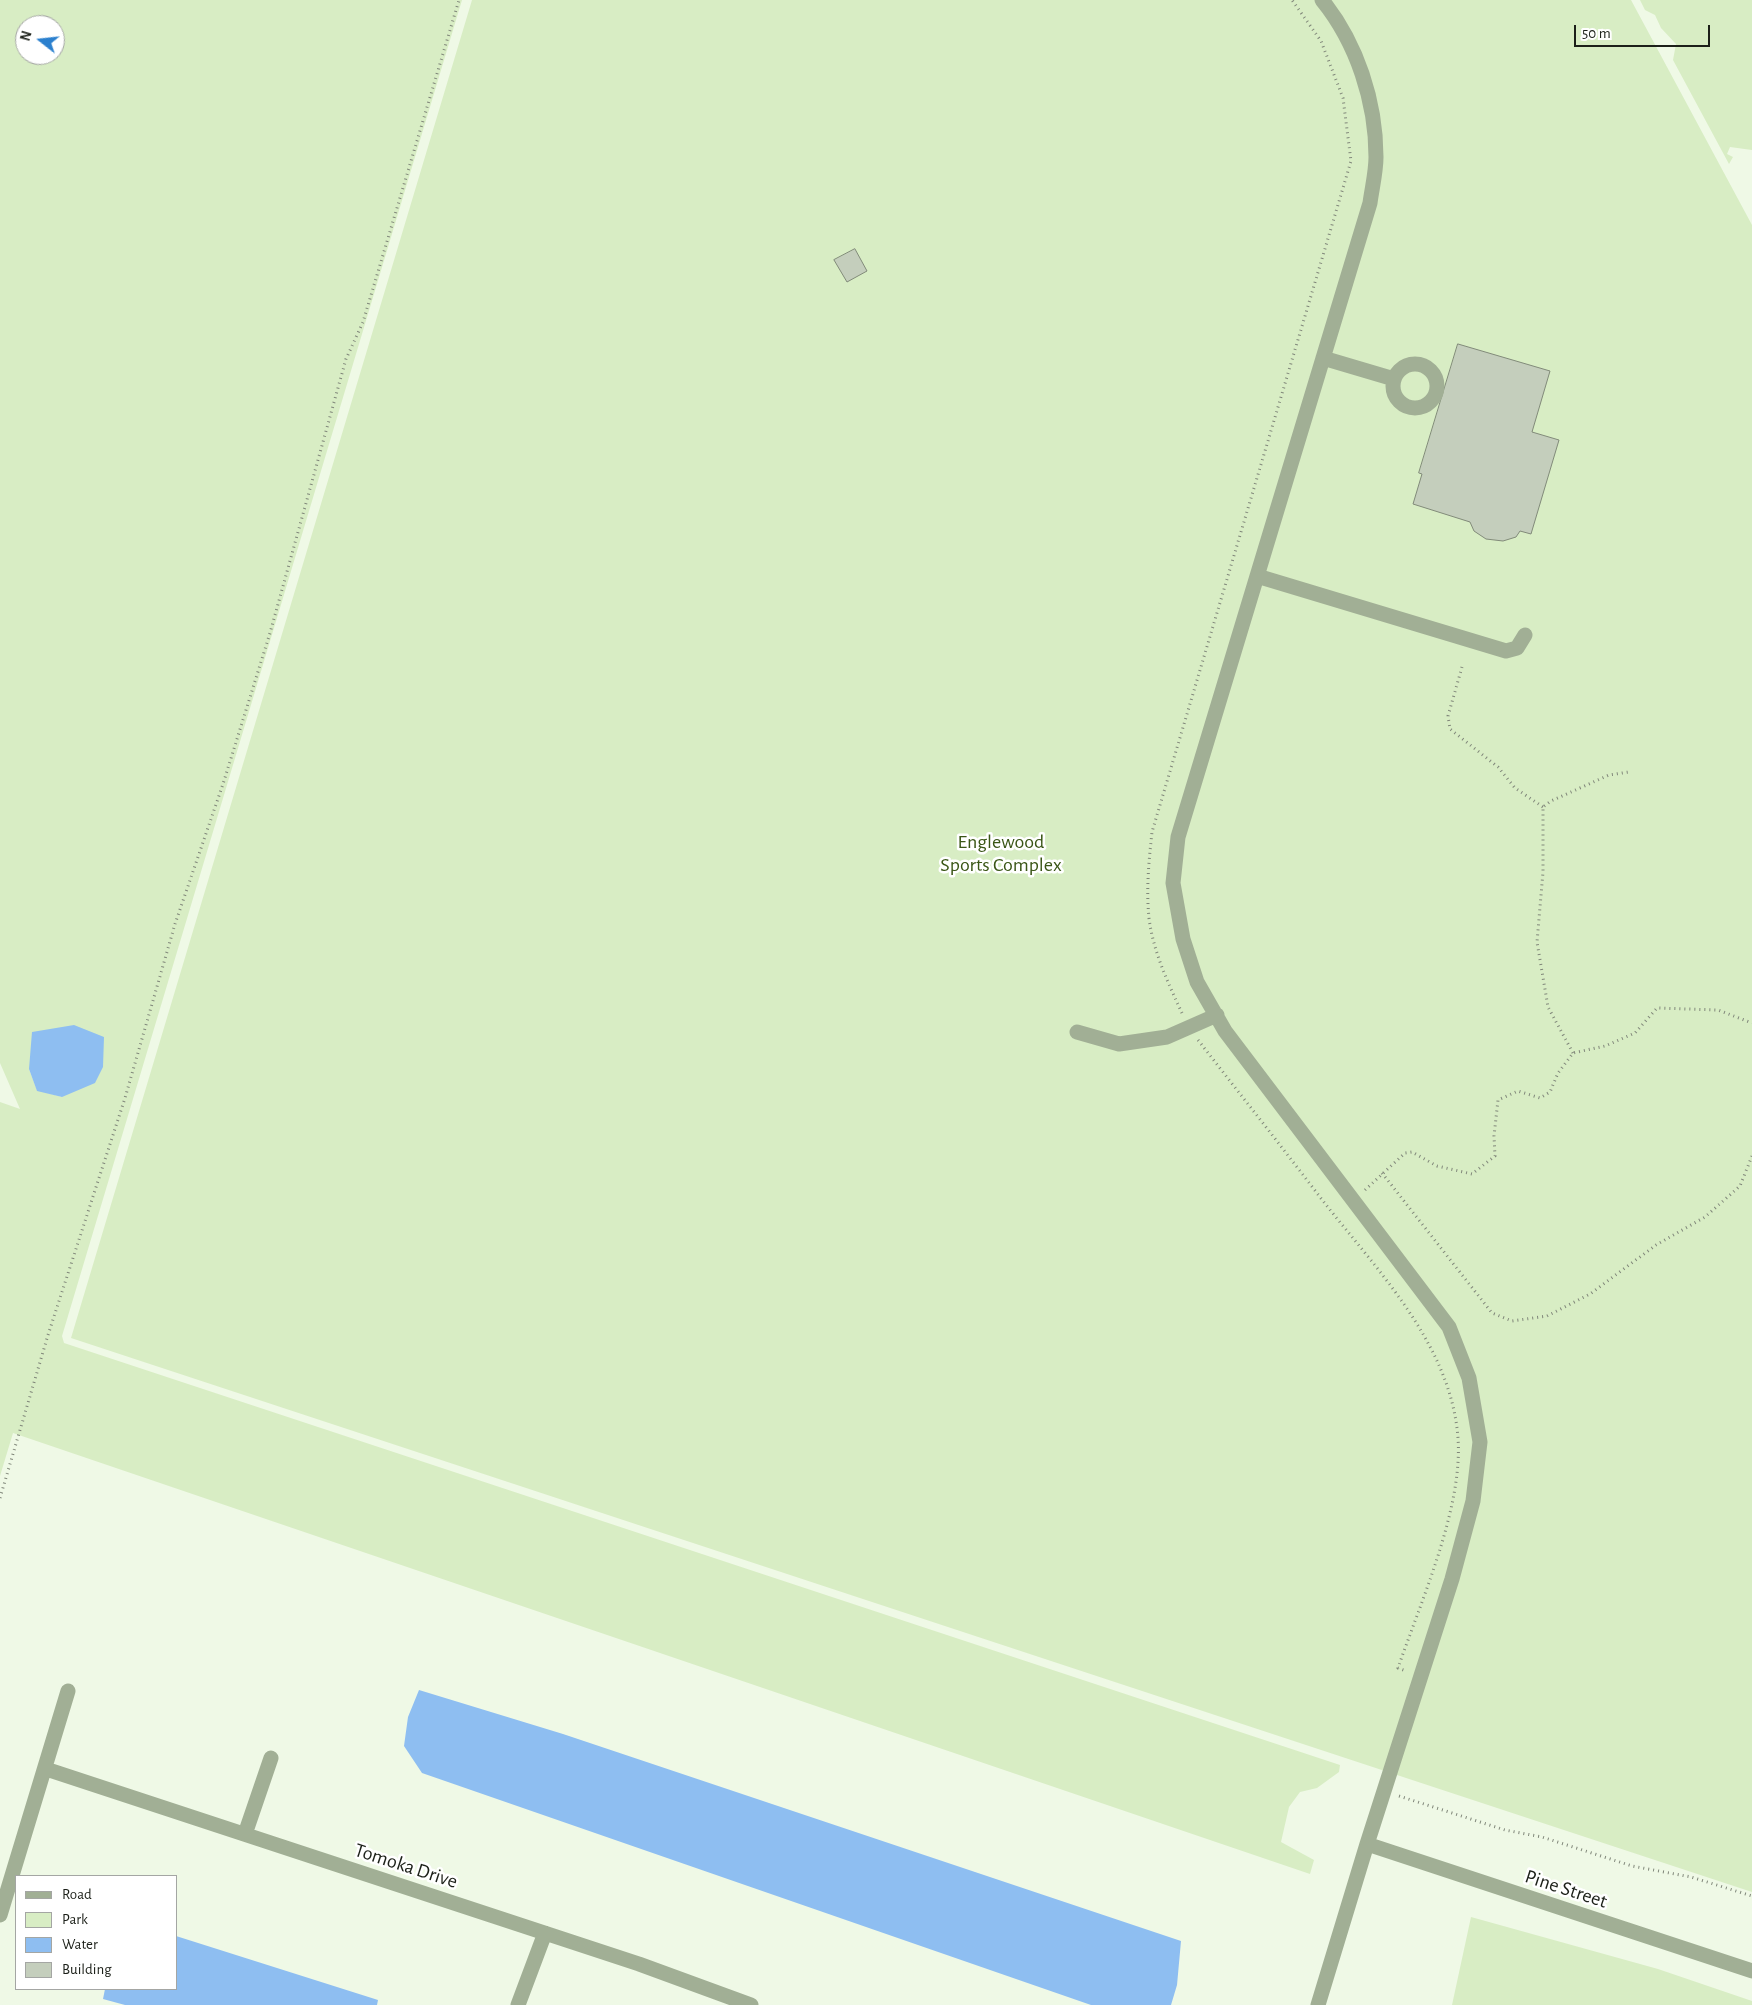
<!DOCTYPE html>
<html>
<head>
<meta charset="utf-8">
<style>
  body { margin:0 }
  #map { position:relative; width:1752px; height:2005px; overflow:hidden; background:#eff9e6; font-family:"Alegreya Sans",sans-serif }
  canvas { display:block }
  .legend { position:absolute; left:15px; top:1875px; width:162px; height:115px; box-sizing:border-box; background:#fff; border:1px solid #a4a6a3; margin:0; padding:6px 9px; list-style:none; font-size:15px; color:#1c2019 }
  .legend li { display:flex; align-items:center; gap:10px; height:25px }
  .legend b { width:25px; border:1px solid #a4a6a3 }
  .north { position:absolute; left:15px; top:15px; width:50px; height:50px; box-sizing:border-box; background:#fff; border:1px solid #a4a6a3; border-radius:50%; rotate:286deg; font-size:14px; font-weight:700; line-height:20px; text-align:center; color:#1c2019 }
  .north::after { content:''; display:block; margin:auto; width:18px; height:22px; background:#2b80ce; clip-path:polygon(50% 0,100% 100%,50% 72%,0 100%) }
  .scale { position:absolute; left:1574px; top:25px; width:136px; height:22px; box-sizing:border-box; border:2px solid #1c2019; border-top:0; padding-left:6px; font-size:15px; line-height:18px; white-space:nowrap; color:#1c2019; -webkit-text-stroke:4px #fff; paint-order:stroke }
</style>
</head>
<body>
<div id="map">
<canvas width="1752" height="2005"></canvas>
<ul class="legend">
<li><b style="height:6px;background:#a1af95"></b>Road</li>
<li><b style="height:14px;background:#d8edc4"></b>Park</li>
<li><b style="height:14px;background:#8ebef1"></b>Water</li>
<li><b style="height:14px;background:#c4cebc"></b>Building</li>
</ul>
<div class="north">N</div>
<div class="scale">50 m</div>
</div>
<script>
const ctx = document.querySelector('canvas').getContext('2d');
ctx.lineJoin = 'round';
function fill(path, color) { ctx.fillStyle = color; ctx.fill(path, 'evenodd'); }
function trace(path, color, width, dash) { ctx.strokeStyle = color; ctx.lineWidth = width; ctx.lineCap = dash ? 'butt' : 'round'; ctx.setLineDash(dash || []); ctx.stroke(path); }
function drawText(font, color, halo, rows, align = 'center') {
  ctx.font = font + ' "Alegreya Sans",sans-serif'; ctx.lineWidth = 5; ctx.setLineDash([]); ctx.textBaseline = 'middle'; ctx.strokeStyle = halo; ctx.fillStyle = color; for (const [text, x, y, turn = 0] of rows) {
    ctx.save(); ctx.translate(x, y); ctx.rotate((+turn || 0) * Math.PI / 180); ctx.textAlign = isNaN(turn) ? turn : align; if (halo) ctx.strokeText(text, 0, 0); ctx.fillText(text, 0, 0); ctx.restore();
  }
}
const green = new Path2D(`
  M 0,0 L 462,0 L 62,1336 L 64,1343 L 1340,1765 L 1339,1772 L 1317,1788 L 1300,1792 L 1289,1807 L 1281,1842 L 1314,1860 L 1310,1874 L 13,1433 L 0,1476 L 0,1102 L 20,1109 L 0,1063 ZM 25,25 L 55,25 L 55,55 L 25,55 ZM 29,1069 L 62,1097 L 37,1090 Z
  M 472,0 L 1631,0 L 1752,225 L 1752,1892 L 71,1338 Z
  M 1640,0 L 1752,0 L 1752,150 L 1730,147 L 1727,154 L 1733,157 L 1729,164 L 1673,60 L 1676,44 L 1661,28 L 1655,15 L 1645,10 Z
  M 1471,1917 L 1658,1969 L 1752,2001 L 1752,2005 L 1452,2005 Z`);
const water = new Path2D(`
  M 74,1025 L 104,1037 L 103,1067 L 95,1083 L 62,1097 L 37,1091 L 29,1069 L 32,1032 Z
  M 419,1690 L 563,1734 L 1181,1941 L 1177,1985 L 1171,2005 L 1091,2005 L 422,1773 L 404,1746 L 408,1717 Z
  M 176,1936 L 378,2000 L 377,2005 L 125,2005 L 103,1999 L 105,1989 L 176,1989 Z`);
const building = new Path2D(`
  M 855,249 L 867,271 L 847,282 L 834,260 Z
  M 1458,344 L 1550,371 L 1532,432 L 1559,440 L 1531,534 L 1520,531 L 1516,537 L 1503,541 L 1486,539 L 1474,531 L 1470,522 L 1413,504 L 1422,474 L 1419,473 Z`);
const path = new Path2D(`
  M 1462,667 L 1448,716 L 1450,729 L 1498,767 L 1515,788 L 1543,807
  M 1182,1013 C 1168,983 1153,951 1149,918 C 1146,889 1149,860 1152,832 L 1351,161 L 1343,98 L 1321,41 L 1292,0
  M 1198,1040 C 1240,1094 1282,1147 1323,1201 C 1378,1271 1451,1345 1458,1438 C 1463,1508 1421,1601 1398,1668 L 1406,1671
  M 1573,1053 L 1548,1007 L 1537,942 L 1543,872 L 1543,807 L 1551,801 L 1609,775 L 1629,772
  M 1382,1173 L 1492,1313 L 1512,1321 L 1547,1316 L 1590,1294 L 1656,1245 L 1705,1217 L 1740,1186 L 1752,1156
  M 1365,1190 L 1405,1153 L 1412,1152 L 1437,1166 L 1472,1174 L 1495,1156 L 1494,1136 L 1498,1100 L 1518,1091 L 1540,1098 L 1550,1092 L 1558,1073 L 1573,1053 L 1605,1046 L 1635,1033 L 1657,1008 L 1718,1010 L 1752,1023
  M 0,1498 L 48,1335 L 125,1098 L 175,924 L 223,784 L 270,633 L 346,359 L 363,322 L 459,0
  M 1399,1796 L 1505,1830 L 1542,1837 L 1632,1866 L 1691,1877 L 1752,1896`);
const minor = new Path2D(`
  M 1323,358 L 1394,379
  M1393 386a22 22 0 1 1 44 0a22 22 0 1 1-44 0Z
  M 1257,576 L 1506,651 L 1517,648 L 1525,635
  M 1077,1032 L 1119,1044 L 1167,1037 L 1217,1015
  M 46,1769 L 639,1964 L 751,2005
  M 245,1834 L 271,1758
  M 1367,1844 L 1752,1971
  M 0,1915 L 68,1691
  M 518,2005 L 545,1933
  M 1318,2005 L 1367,1844 L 1452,1579 L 1473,1501 L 1480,1442 L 1469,1378 L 1449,1327 L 1225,1031 L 1197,982 L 1183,939 L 1173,883 L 1178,837 L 1370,203 C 1372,188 1376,172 1376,157 C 1376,102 1357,43 1322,0`);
const parkNames = [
  ["Englewood",1001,842],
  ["Sports Complex",1001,865]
];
const streetNames = [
  ["Tomoka Drive",406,1866,18],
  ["Pine Street",1566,1889,18]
];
fill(green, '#d8edc4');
fill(water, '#8ebef1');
fill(building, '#c4cebc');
trace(building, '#828b7a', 1);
trace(path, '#80877a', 3, [1, 4]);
trace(minor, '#a1af95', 15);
drawText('20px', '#3a5616', '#fff', parkNames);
drawText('20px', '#1c2019', '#fff', streetNames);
</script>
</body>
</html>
